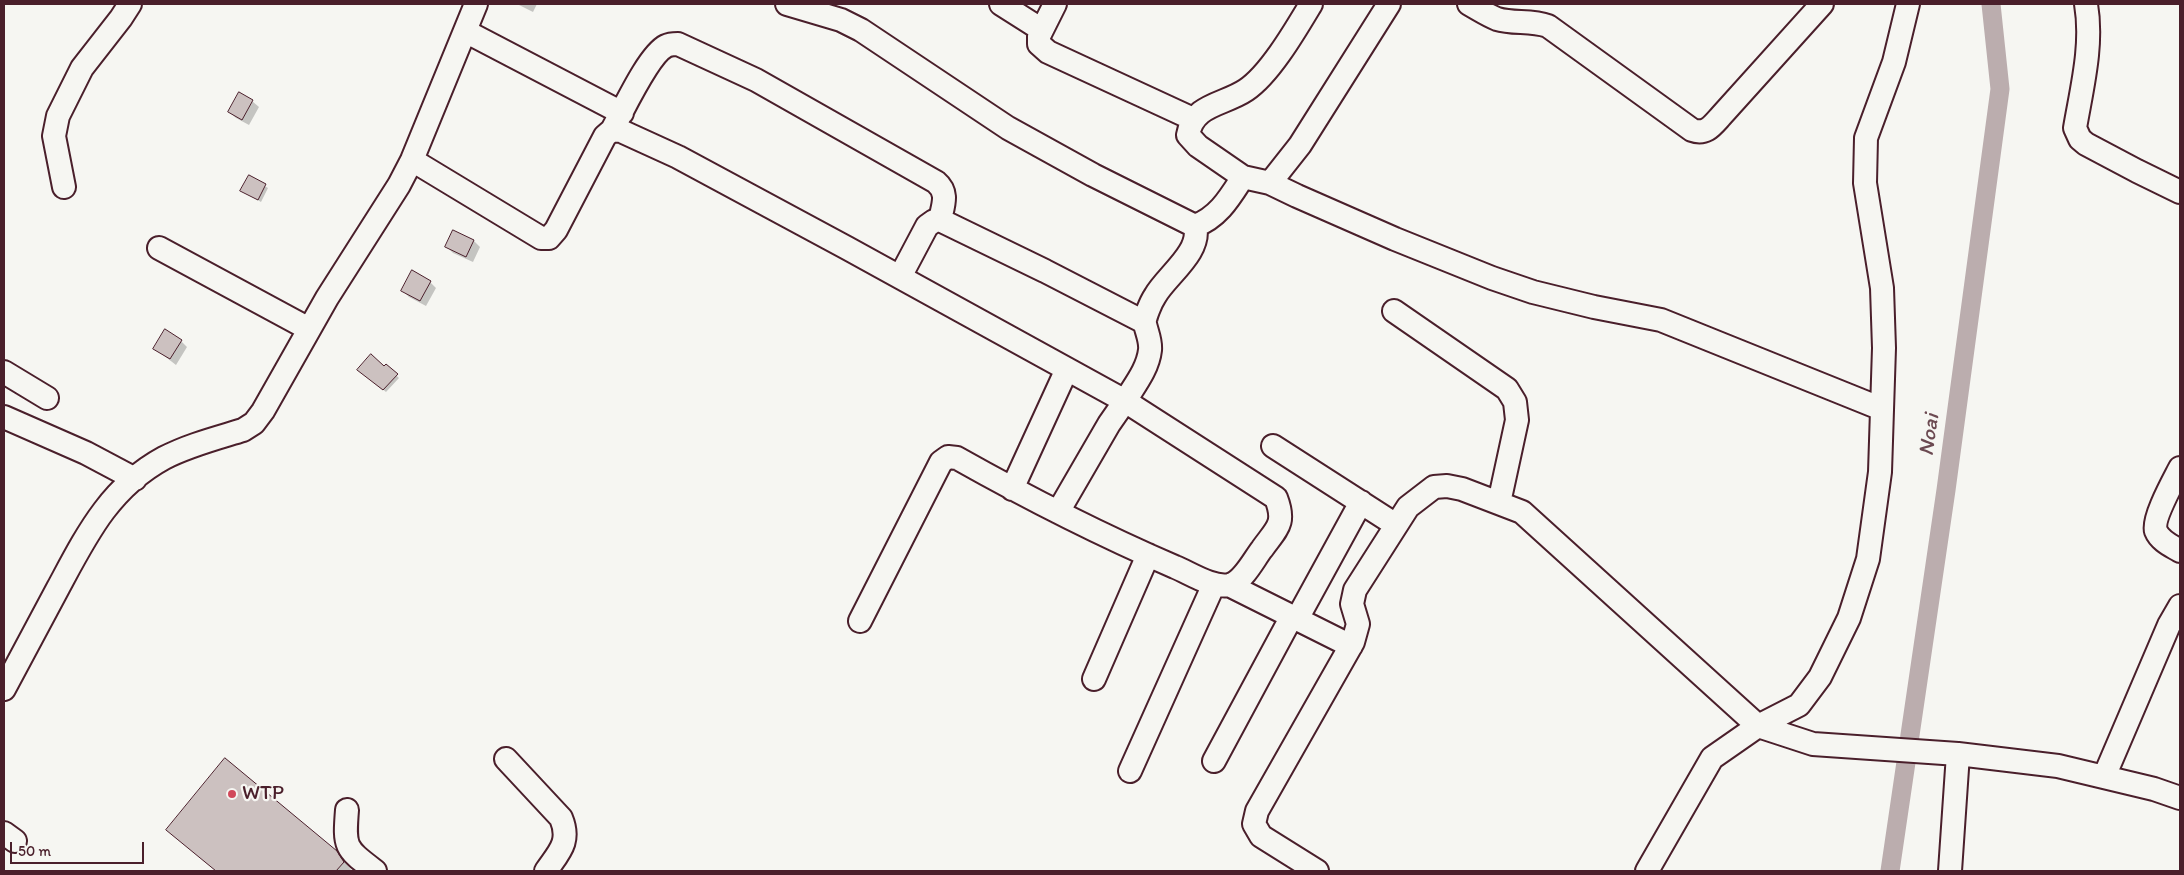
<!DOCTYPE html>
<html>
<head>
<meta charset="utf-8">
<style>
  body { margin:0 }
  #map { position:relative; width:2184px; height:875px; overflow:hidden; background:#f6f6f2; font-family:Itim,sans-serif }
  canvas { display:block }
  .frame { position:absolute; inset:0; border:5px solid #4a1f2b; pointer-events:none }
  .scale { position:absolute; left:10px; top:842px; width:134px; height:22px; box-sizing:border-box; border:2px solid #4a1f2b; border-top:0; padding-left:6px; font-size:15px; line-height:18px; white-space:nowrap; color:#4a1f2b; -webkit-text-stroke:4px #f6f6f2; paint-order:stroke }
</style>
</head>
<body>
<div id="map">
<canvas width="2184" height="875"></canvas>
<div class="frame"></div>
<div class="scale">50 m</div>
</div>
<script>
const ctx = document.querySelector('canvas').getContext('2d');
ctx.lineJoin = 'round';
function fill(path, color) { ctx.fillStyle = color; ctx.fill(path, 'evenodd'); }
function trace(path, color, width, dash) { ctx.strokeStyle = color; ctx.lineWidth = width; ctx.lineCap = dash ? 'butt' : 'round'; ctx.setLineDash(dash || []); ctx.stroke(path); }
function drawText(font, color, halo, rows, align = 'center') {
  ctx.font = font + ' Itim,sans-serif'; ctx.lineWidth = 4.5; ctx.setLineDash([]); ctx.textBaseline = 'middle'; ctx.strokeStyle = halo; ctx.fillStyle = color; for (const [text, x, y, turn = 0] of rows) {
    ctx.save(); ctx.translate(x, y); ctx.rotate((+turn || 0) * Math.PI / 180); ctx.textAlign = isNaN(turn) ? turn : align; if (halo) ctx.strokeText(text, 0, 0); ctx.fillText(text, 0, 0); ctx.restore();
  }
}
const shadow = new Path2D(`
  M 517,4 L 537,4 L 533,12 Z
  M 252,101 L 259,107 L 249,125 L 236,118 L 229,112 Z
  M 249,177 L 268,188 L 261,202 L 242,191 Z
  M 474,241 L 480,247 L 473,262 L 453,253 L 447,247 Z
  M 430,282 L 436,288 L 426,306 L 409,297 L 402,290 Z
  M 181,341 L 187,347 L 176,365 L 154,348 Z
  M 386,366 L 399,378 L 386,392 L 361,372 L 384,368 Z
  M 178,839 L 336,852 L 352,871 L 216,871 Z`);
const canal = new Path2D(`
  M 1890,871 L 1946,490 L 2000,89 L 1991,4`);
const building = new Path2D(`
  M 239,92 L 253,100 L 242,120 L 228,112 Z
  M 249,175 L 266,184 L 258,200 L 240,191 Z
  M 453,230 L 474,240 L 466,257 L 445,247 Z
  M 412,270 L 431,281 L 420,301 L 401,291 Z
  M 165,329 L 182,340 L 170,359 L 153,349 Z
  M 371,354 L 384,366 L 386,364 L 398,374 L 383,390 L 357,370 Z
  M 225,758 L 337,851 L 344,862 L 336,871 L 216,871 L 166,830 Z`);
const minor = new Path2D(`
  M 787,4 L 841,20 L 861,30 L 1008,128 L 1093,175 L 1195,226 C 1202,252 1166,276 1155,296 C 1151,302 1144,318 1145,324 C 1147,333 1151,341 1150,350 C 1148,369 1134,386 1125,401 L 1276,498 C 1286,524 1277,528 1262,549 C 1254,559 1243,582 1229,585 C 1212,588 1190,573 1175,567 C 1101,535 1028,498 957,458 L 948,457 L 941,462 L 860,621
  M 1001,4 L 1042,30
  M 1055,4 L 1039,36 L 1039,44 L 1048,52 L 1193,119
  M 1469,4 C 1478,9 1487,15 1497,19 C 1513,24 1531,20 1548,26 L 1692,130 C 1706,135 1712,126 1721,116 L 1822,4
  M 2086,4 C 2093,45 2082,87 2075,128 L 2080,139 L 2086,144 L 2137,171 L 2180,192
  M 465,31 L 622,113
  M 612,130 C 623,111 648,55 666,46 C 670,44 674,44 678,44 L 756,80 L 936,182 C 949,193 943,205 940,220
  M 412,160 L 541,238 L 549,238 L 556,230 L 605,136 L 612,130 L 621,131 L 678,157 L 847,248 L 1125,401 L 1109,424 L 1058,512
  M 1243,177 L 1198,146 L 1188,135 C 1193,104 1224,105 1246,90 C 1270,74 1296,29 1311,4
  M 1270,183 L 1297,196 L 1395,239 L 1492,278 L 1533,292 L 1594,307 L 1661,320 L 1882,409
  M 64,187 L 54,136 L 58,116 L 82,68 L 121,18 L 130,4
  M 1195,226 C 1219,217 1230,197 1243,177 L 1270,183 L 1300,145 L 1389,4
  M 159,248 L 309,329
  M 900,277 L 927,226 L 934,221 L 940,220 L 1045,271 L 1144,322
  M 1394,311 L 1507,389 L 1515,402 L 1517,420 L 1499,503
  M 4,372 L 47,398
  M 4,417 L 86,453 L 135,479
  M 1273,446 L 1396,525
  M 2180,468 C 2174,480 2152,519 2156,531 C 2160,541 2172,546 2180,551
  M 1012,489 L 1067,369
  M 1229,585 L 1351,646
  M 1297,619 L 1361,502
  M 1094,679 L 1148,555
  M 4,689 C 22,656 40,622 58,588 C 86,536 109,488 164,458 C 189,445 217,438 243,430 L 254,423 L 263,411 L 327,298 L 399,185 L 412,160 L 476,4
  M 506,759 L 561,818 C 571,842 559,852 546,871
  M 1214,761 L 1292,616
  M 1130,771 L 1214,584
  M 2104,777 L 2169,625 L 2180,606
  M 347,810 C 344,848 345,848 375,871
  M 4,833 L 15,841
  M 1317,871 L 1261,836 L 1254,824 L 1257,811 L 1353,642 L 1358,624 L 1352,604 L 1355,590 L 1408,507 L 1434,487 L 1447,486 L 1462,489 L 1522,512 L 1758,726 L 1813,744 L 1958,754 L 2058,766 L 2154,789 L 2180,798
  M 1647,871 L 1712,758 L 1758,726 L 1799,705 L 1820,677 L 1849,618 L 1868,559 L 1880,472 L 1884,348 L 1882,288 L 1865,183 L 1866,138 L 1894,62 L 1908,4
  M 1950,871 L 1958,754`);
const markers = [
  [232,794,5,"#d1495b"]
];
const poiNames = [
  ["WTP",242,794]
];
const waterNames = [
  ["Noai",1930,435,-82]
];
fill(shadow, '#0003');
trace(canal, '#bbadae', 19);
fill(building, '#ccc1c0');
trace(building, '#4a1f2b', 1);
trace(minor, '#4a1f2b', 26);
trace(minor, '#f6f6f2', 22);
for (const [x, y, r, color] of markers) { const dot = new Path2D(); dot.arc(x, y, r, 0, 2 * Math.PI); ctx.fillStyle = color; ctx.fill(dot); trace(dot, '#f6f6f2', 2); }
drawText('21px', '#4a1f2b', '#f6f6f2', poiNames, 'left');
drawText('italic 22px', '#6c4a52', '#f6f6f2', waterNames);
</script>
</body>
</html>
